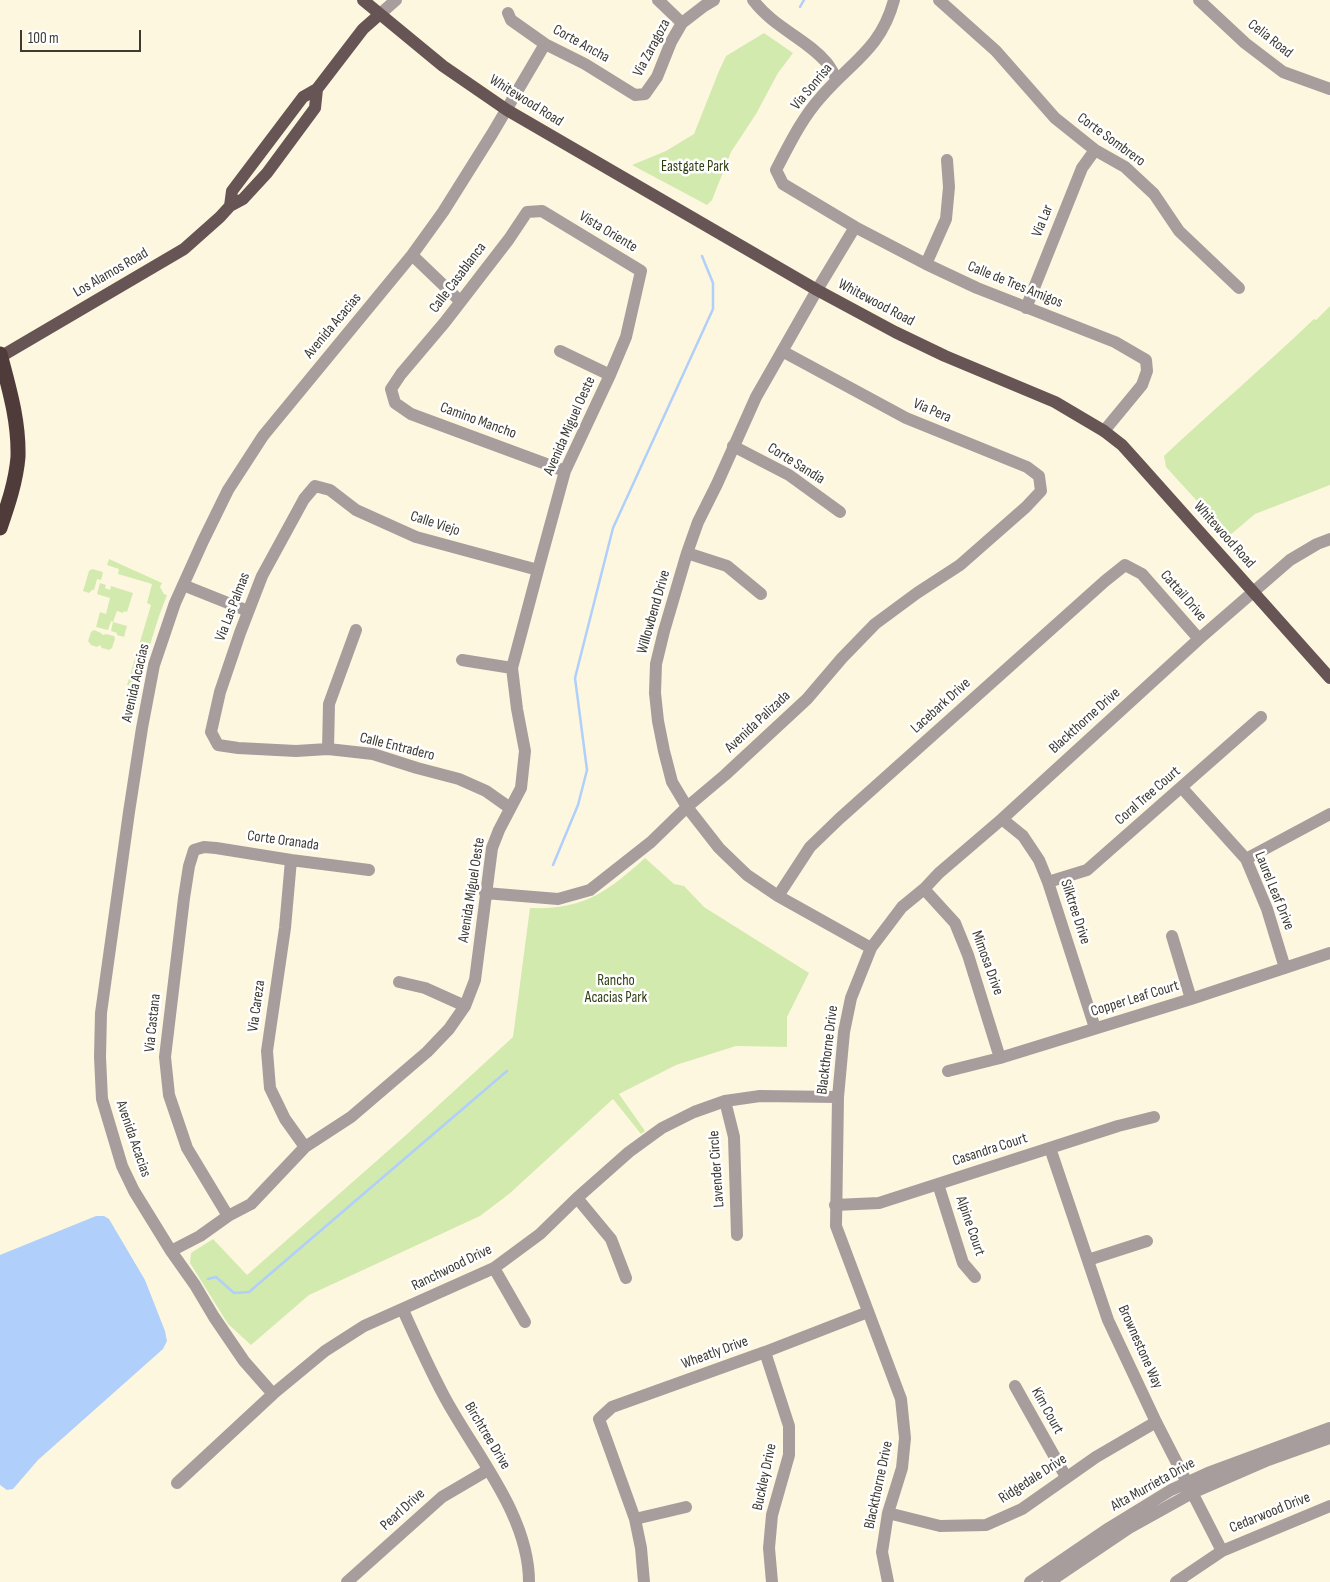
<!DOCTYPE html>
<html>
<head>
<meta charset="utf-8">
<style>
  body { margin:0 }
  #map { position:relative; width:1330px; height:1582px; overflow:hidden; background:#fdf7e0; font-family:"Sofia Sans Condensed",sans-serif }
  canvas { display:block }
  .scale { position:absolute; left:20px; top:30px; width:121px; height:22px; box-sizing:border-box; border:2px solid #3c3a32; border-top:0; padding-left:6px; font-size:15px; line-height:18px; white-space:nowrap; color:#3c3a32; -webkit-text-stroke:4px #fff; paint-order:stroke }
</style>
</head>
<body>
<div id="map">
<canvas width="1330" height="1582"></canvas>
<div class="scale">100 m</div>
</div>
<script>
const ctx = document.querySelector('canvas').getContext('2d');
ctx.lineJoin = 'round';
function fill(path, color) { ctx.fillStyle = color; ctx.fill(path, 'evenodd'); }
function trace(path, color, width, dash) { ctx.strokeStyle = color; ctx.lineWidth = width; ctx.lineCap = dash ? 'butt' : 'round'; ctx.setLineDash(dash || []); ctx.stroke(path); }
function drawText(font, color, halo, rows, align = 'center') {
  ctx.font = font + ' "Sofia Sans Condensed",sans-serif'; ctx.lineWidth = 5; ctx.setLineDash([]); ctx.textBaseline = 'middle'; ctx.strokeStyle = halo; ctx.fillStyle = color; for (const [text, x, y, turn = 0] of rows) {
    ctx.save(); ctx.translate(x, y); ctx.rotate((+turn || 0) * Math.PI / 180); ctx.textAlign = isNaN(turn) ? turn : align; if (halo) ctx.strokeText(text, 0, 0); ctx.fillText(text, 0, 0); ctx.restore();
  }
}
const green = new Path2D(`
  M 764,33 L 793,53 L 778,73 L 756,114 L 731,152 L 712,200 L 707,205 L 632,165 L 666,151 L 694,134 L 719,71 L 726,56 Z
  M 1330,306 L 1330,485 L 1255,514 L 1229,536 L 1166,467 L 1164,456 C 1213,410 1265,366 1314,319 L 1316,320 Z
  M 109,559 L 162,583 L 160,587 L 164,594 L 167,595 L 159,616 L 138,683 L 135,682 L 134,685 L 127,685 L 151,605 L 147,603 L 152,584 L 118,574 L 119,569 L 107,565 Z
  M 92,569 L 103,572 L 101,580 L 97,579 L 94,590 L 92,590 L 89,593 L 83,591 L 89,571 Z
  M 100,583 L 106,585 L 105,588 L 110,590 L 111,586 L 133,593 L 127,612 L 124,611 L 123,613 L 117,611 L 113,622 L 127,626 L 124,637 L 117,635 L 117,633 L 111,631 L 113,622 L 111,621 L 108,630 L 96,627 L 100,612 L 106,614 L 110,598 L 97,594 Z
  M 94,630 L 101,633 L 103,635 L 106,634 L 114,636 L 115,639 L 112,648 L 109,650 L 102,648 L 100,645 L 97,647 L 91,645 L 88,641 L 91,632 Z
  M 645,858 L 674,884 L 684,886 L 704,907 L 809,973 L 787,1017 L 787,1047 L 736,1046 L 676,1065 L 619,1094 L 645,1131 L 641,1134 L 613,1099 L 509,1194 L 480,1216 L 309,1295 L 251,1345 L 228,1324 L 190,1263 L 191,1253 L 213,1239 L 247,1275 L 406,1135 L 513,1037 L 530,908 C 584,910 607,892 645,858 Z`);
const water = new Path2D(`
  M 96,1216 L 104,1216 L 109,1219 L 145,1280 L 165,1331 L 167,1341 L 163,1349 L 38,1460 L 13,1489 L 7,1490 L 0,1485 L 0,1255 Z`);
const stream = new Path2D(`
  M 800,7 L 804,0
  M 553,865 L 578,805 L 587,770 L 575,678 L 613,528 L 713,309 L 713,283 L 702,256
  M 208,1279 L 216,1277 L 234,1293 L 249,1292 L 507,1071`);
const minor = new Path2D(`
  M 658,0 L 682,23
  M 753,0 C 774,28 807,39 827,63 C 831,68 834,74 837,80
  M 894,0 C 881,49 851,62 821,97 C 802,118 789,145 776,170 L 783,184 L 855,227 L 926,264 L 977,288 L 1115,342 L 1146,360 L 1147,371 L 1142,385 L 1104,431
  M 939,0 L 996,51 L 1055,118 L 1095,150 L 1125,167 L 1154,194 L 1179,231 L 1239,288
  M 1199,0 L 1245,43 L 1283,72 L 1330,89
  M 508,13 L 511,20 L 545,44 L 585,64 L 635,95 L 645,94 L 657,77 L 671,42 L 682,23 L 704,6 L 714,0
  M 380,14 L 396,0
  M 855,227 L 817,290 L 756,397 L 717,484 L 698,522 L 687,553 L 664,631 L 656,664 L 655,693 L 658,721 L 664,751 L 672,782 L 687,807 L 719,848 L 747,875 L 778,896 L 871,948
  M 412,255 L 460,301
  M 926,264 L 946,219 L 949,187 L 947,160
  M 1026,308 L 1082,168 L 1095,150
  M 560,351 L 610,375
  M 733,446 L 789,475 L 840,512
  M 687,553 L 727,566 L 761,594
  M 183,585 L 248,611
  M 462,660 L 512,668
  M 328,749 L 329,704 L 356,630
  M 1182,788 L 1246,859 L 1267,909 L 1285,968
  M 510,808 L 486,791 L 459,779 L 417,768 L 373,754 L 328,749 L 296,751 L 238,748 L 218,745 L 211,732 L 220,692 L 240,633 L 262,576 L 304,499 L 315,486 L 330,490 L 356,510 L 416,537 L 538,570
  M 1002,819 L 1023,836 L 1039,860 L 1048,882 L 1095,1028
  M 1246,859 L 1330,814
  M 291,860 L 285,928 L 267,1051 L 270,1088 L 285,1119 L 305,1147
  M 1048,882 L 1087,870 L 1261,717
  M 924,889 L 955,923 L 968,955 L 1000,1058
  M 485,893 L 558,899 L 590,890 L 651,842 L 687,807 L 725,775 L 807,699 L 842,658 L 875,624 L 917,593 L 960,565 L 1026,507 L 1041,491 L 1039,476 L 1027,467 L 906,418 L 782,351
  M 778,896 L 810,847 L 839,819 L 1105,581 L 1125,565 L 1142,574 L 1199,639
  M 1172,936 L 1191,999
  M 399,982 L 425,988 L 465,1006
  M 948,1071 L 1000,1058 L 1191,999 L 1330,953
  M 725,1101 L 734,1137 L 737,1235
  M 1050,1148 L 1108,1320 L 1156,1422 L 1222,1551
  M 938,1184 L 963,1263 L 975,1277
  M 577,1198 L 611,1239 L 626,1278
  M 835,1205 L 879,1203 L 1118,1126 L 1154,1117
  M 228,1216 L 187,1148 L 169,1095 L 165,1057 L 184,898 L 189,866 L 194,850 L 204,847 L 216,848 L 291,860 L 369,870
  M 171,1251 L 200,1236 L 228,1216 L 251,1204 L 305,1147 L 351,1117 L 427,1052 L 449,1029 L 465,1006 L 475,980 L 492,848 L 499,830 L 521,788 L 525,751 L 517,709 L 512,668 L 538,570 L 565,471 L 610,375 L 626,337 L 641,271 L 542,211 L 527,212 L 509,239 L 445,322 L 401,374 L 391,389 L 395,403 L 411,414 L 565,471
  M 1088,1260 L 1147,1241
  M 494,1268 L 525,1322
  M 403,1310 C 416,1339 429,1368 444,1396 C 475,1454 529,1515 529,1582
  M 765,1352 L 789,1426 L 789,1455 L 772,1515 L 769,1548 L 772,1582
  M 1015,1386 L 1066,1477
  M 273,1394 L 244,1361 L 214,1317 L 195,1285 L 171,1251 L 134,1191 L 122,1166 L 102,1099 L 100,1057 L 101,1013 L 129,812 L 142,728 L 154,665 L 175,603 L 203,541 L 228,490 L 263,436 L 412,255 L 443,212 L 492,134 L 545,44
  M 177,1483 L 273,1394 L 325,1351 L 364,1326 L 494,1268 L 540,1234 L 577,1198 L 629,1152 L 662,1128 L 694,1112 L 725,1101 L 760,1096 L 838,1097
  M 888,1513 L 940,1526 L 986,1525 L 1022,1509 L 1096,1457 L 1156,1422
  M 635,1519 L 686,1507
  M 347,1582 L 442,1497 L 488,1470
  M 644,1582 L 641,1548 L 635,1519 L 599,1419 L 612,1407 L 765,1352 L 868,1312
  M 888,1582 L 882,1552 L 888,1513 L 902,1468 L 905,1438 L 901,1399 L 836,1226 L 838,1097 L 844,1032 L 851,998 L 871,948 L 902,907 L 924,889 L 939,873 L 1002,819 L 1199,639 L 1290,560 L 1317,544 L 1330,539
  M 1030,1582 L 1109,1528 L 1171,1490 L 1208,1473 L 1330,1428
  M 1049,1582 L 1129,1528 L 1192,1493 L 1268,1460 L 1330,1438
  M 1176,1582 L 1222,1551 L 1330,1506`);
const major = new Path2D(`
  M 363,0 L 443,66 L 507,110 L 817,290 L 895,332 L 945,356 L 1055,402 L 1104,431 L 1122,445 L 1140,465 L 1330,678
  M 230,206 L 232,191 L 303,97 L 317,89 L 363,29 L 380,14
  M 0,357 L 184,249 L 220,217 L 230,206 L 243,199 L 267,173 L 315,108 L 317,89`);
const highway = new Path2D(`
  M 0,354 C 9,388 19,421 18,457 C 16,481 8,505 0,528`);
const streetNames = [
  ["Celia Road",1270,39,38],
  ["Corte Ancha",581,44,29],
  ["Via Zaragoza",652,48,-62],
  ["Via Sonrisa",812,87,-50],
  ["Whitewood Road",526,101,32],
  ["Corte Sombrero",1111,140,36],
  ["Via Lar",1043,221,-68],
  ["Vista Oriente",608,232,31],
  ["Los Alamos Road",111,273,-30],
  ["Calle Casablanca",458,278,-53],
  ["Calle de Tres Amigos",1015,285,22],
  ["Whitewood Road",876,303,28],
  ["Avenida Acacias",333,326,-50],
  ["Via Pera",932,411,23],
  ["Camino Mancho",478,421,20],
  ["Avenida Miguel Oeste",570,426,-66],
  ["Corte Sandia",796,464,32],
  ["Calle Viejo",435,524,18],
  ["Whitewood Road",1224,535,48],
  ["Cattail Drive",1183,596,49],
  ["Via Las Palmas",233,607,-69],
  ["Willowbend Drive",654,612,-74],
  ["Avenida Acacias",136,683,-77],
  ["Lacebark Drive",941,706,-42],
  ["Blackthorne Drive",1085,721,-42],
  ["Avenida Palizada",758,722,-43],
  ["Calle Entradero",397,747,14],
  ["Coral Tree Court",1148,796,-41],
  ["Corte Oranada",283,841,8],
  ["Avenida Miguel Oeste",472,890,-81],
  ["Laurel Leaf Drive",1274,891,68],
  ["Silktree Drive",1075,912,72],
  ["Mimosa Drive",987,963,70],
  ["Copper Leaf Court",1135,999,-17],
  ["Via Careza",257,1006,-82],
  ["Via Castana",153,1023,-84],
  ["Blackthorne Drive",828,1050,-83],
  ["Avenida Acacias",133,1139,71],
  ["Casandra Court",990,1150,-18],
  ["Lavender Circle",717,1169,-94],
  ["Alpine Court",970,1226,71],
  ["Ranchwood Drive",452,1268,-26],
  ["Brownestone Way",1140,1347,66],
  ["Wheatly Drive",715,1353,-20],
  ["Kim Court",1047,1411,61],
  ["Birchtree Drive",487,1436,59],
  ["Buckley Drive",765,1477,-78],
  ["Ridgedale Drive",1033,1479,-33],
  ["Blackthorne Drive",879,1485,-78],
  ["Alta Murrieta Drive",1153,1485,-29],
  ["Pearl Drive",403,1510,-42],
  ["Cedarwood Drive",1270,1513,-22]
];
const parkNames = [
  ["Eastgate Park",695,167],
  ["Rancho",616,981],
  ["Acacias Park",616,998]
];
fill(green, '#d3eaae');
fill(water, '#b0cffa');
trace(stream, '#b0cffa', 2.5);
trace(minor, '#a89d9d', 12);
trace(major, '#675454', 12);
trace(highway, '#503b3b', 15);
drawText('15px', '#3c3a32', '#fff', streetNames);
drawText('15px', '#313f12', '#fff', parkNames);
</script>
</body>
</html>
